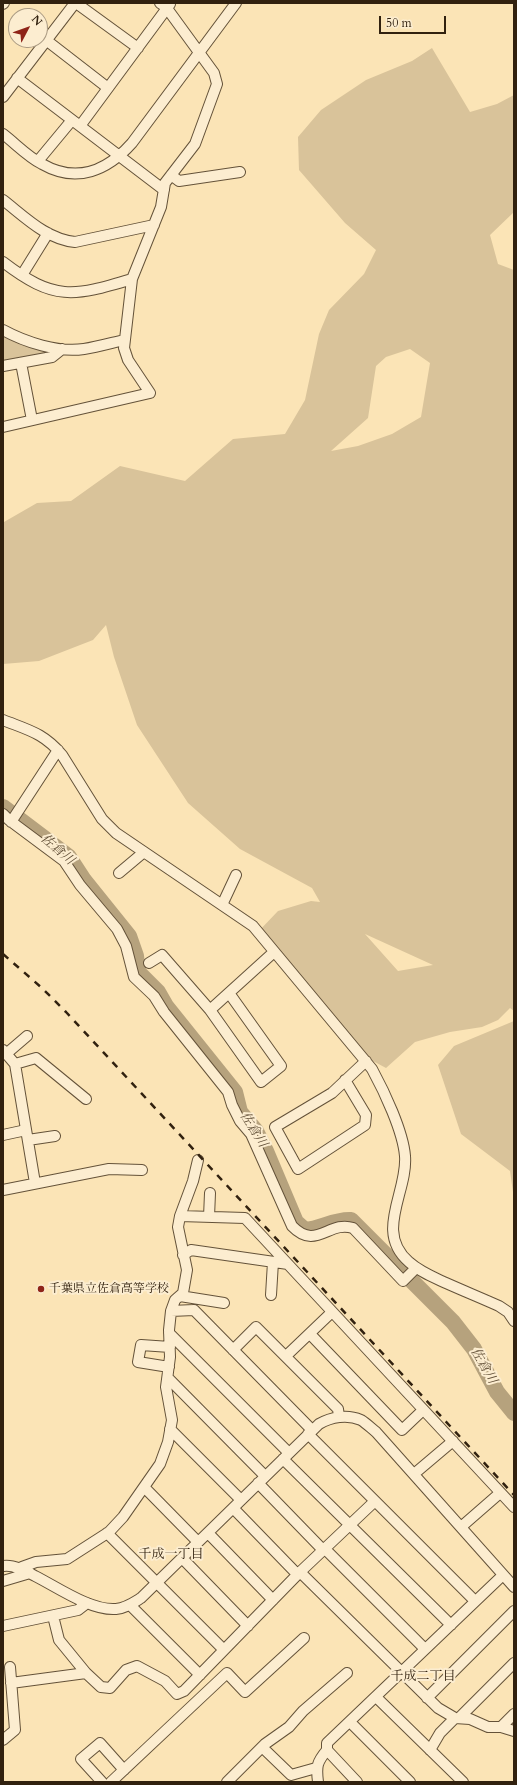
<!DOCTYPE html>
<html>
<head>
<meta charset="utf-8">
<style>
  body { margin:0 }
  #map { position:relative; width:517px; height:1785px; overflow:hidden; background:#fbe4b6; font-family:Cardo,serif }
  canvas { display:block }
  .frame { position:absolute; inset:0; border:4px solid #31210f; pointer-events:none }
  .north { position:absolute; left:8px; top:8px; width:40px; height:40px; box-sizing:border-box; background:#fcedd0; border:1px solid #ab9b83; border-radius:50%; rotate:49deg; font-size:11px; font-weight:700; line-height:16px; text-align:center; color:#31210f }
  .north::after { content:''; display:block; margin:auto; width:14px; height:18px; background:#8f2418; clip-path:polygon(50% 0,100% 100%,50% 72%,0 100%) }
  .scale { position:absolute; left:379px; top:16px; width:67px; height:18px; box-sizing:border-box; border:2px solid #31210f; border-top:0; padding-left:5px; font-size:12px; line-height:14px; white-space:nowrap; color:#31210f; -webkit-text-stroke:3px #fcedd0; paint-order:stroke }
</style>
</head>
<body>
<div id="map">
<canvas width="517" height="1785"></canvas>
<div class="frame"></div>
<div class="north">N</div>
<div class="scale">50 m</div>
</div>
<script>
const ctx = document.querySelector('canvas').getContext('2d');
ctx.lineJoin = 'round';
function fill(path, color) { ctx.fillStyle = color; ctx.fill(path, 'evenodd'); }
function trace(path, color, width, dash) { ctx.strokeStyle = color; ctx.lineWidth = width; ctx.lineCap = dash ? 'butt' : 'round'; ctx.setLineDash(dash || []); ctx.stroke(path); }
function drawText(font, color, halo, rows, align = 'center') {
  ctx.font = font + ' Cardo,"Noto Serif JP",serif'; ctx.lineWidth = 4; ctx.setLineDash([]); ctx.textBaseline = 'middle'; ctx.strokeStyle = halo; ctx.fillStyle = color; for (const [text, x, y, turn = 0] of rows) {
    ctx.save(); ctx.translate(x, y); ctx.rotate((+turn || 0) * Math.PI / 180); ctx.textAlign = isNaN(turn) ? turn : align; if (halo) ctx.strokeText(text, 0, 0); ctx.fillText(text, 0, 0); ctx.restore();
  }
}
const green = new Path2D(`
  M 432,48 L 470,112 L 497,104 L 514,95 L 514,212 L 490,235 L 498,264 L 514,270 L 514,1011 L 510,1008 L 498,1020 L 482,1027 L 450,1032 L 415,1042 L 386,1068 L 358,1053 L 257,933 L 278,911 L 311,901 L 320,902 L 312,888 L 240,849 L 188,803 L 137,725 L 114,657 L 106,625 L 93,640 L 39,661 L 3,664 L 3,525 L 4,522 L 37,503 L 71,501 L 120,466 L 185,481 L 233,439 L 285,434 L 305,400 L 319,334 L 329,310 L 364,274 L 376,250 L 345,223 L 299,170 L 298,137 L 321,110 L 366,80 L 412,61 ZM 410,349 L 430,363 L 421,417 L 392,434 L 358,446 L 331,451 L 368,418 L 376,366 L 386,357 ZM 365,934 L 433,965 L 398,971 Z
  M 3,333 L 50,352 L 50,354 L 3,364 Z
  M 514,1021 L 514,1199 L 510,1171 L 461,1134 L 438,1065 L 454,1046 Z`);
const river = new Path2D(`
  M 3,807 L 69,857 L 84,880 L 129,936 L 136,956 L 138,972 L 158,992 L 166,1006 L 235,1092 L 240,1112 L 256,1131 L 266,1151 L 296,1222 L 305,1230 C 321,1229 334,1219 351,1220 L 453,1322 L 474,1349 L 497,1392 L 514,1413`);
const minor = new Path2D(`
  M 76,3 L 138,48
  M 3,4 L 4,3
  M 46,40 L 108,88
  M 17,78 L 164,190
  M 3,97 L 75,3
  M 80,126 L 170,4
  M 3,134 C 16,144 28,157 42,164 C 77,184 108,170 132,143 L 236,3
  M 38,161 L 72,120
  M 171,175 L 179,181 L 240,172
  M 3,200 C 25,217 46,239 75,242 L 154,225
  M 3,262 C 54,301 73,297 132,279
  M 22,275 L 48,233
  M 3,330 C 25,342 58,353 84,349 C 97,347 111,343 124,340
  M 21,363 L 32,420
  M 3,366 L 52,357 L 62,349
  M 3,427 L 150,393 L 128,360 L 124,348 L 132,279 L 161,207 L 165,183 L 195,144 L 217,84 L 214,73 L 166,7 L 160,3
  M 3,720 C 28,730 44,733 62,755 L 102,819 L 116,833 L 253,926 L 372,1069 C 384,1091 403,1131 405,1156 C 408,1192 374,1232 409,1262 C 420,1272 433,1277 446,1283 C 464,1291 481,1298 499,1306 L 508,1312 L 514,1321
  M 3,814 L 9,820 L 64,861 L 80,885 L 117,929 L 126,946 L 134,977 L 154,996 L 164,1012 L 228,1092 L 232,1105 L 240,1121 L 251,1134 L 292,1226 C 316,1251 329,1220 353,1228 L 403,1281 L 416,1268
  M 11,822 L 58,750
  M 119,873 L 144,852
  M 222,905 L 236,875
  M 149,963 L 162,955 L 210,1010 L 274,952
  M 210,1010 L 261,1082 L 281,1066 L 229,993
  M 3,1050 L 15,1064 L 35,1183
  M 6,1054 L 27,1036
  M 15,1064 L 36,1058 L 86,1099
  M 345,1080 L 366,1115 L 365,1125 L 298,1169 L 275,1127 L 332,1093 L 366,1061
  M 3,1135 L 26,1130
  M 28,1140 L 55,1136
  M 3,1190 L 109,1169 L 142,1170
  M 180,1216 L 245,1218 L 514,1507
  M 209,1217 L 210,1193
  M 183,1255 L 191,1250 L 288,1264
  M 271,1295 L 273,1262
  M 180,1296 L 224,1303
  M 171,1311 L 194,1310 L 312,1430
  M 169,1333 L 289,1453
  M 310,1334 L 402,1430 L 423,1410
  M 233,1350 L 256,1327 L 338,1409 L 339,1417
  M 286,1356 L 332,1312
  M 169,1367 L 138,1362 L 141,1345 L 170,1347
  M 168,1378 L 265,1476
  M 170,1429 L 241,1500
  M 308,1434 L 475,1601
  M 283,1459 L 451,1625
  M 414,1474 L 453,1441
  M 258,1483 L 323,1550
  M 144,1487 L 198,1542
  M 233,1508 L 298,1575
  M 461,1527 L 500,1493
  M 107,1533 L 224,1650
  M 208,1533 L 273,1600
  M 325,1549 L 425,1649
  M 182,1558 L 248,1626
  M 3,1566 C 13,1564 26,1571 35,1576 C 57,1587 91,1611 116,1609 C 126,1608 133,1603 141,1598 L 319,1424 C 331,1417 347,1414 361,1420 C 366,1423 371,1428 376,1432 L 514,1587
  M 22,1570 L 22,1567 L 36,1562 L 67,1559 L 109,1532 L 123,1517 L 160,1464 L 168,1442 L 172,1420 L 166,1387 L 170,1357 L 169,1330 L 171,1311 L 175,1300 L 183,1293 L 187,1270 L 178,1227 L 180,1216 L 193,1181 L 198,1160
  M 300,1572 L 438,1708 L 455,1718 L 470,1719 L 488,1727 L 501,1727 L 514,1731
  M 3,1581 L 30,1573
  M 130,1605 L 200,1675
  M 53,1616 L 59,1640 L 86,1673 L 101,1687 L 110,1688 L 126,1670 L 137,1666 L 165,1681 L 177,1694 L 184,1691 L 300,1572 L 375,1501
  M 3,1626 L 78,1610 L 87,1603
  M 11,1683 L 86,1673
  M 376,1697 L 463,1782
  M 427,1698 L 514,1611
  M 459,1718 L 514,1663
  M 350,1722 L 410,1782
  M 501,1727 L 514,1714
  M 3,1740 L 15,1730 L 10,1667
  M 262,1747 L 291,1775 L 316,1768
  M 430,1750 L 440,1733 L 455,1718
  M 102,1782 L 81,1759 L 100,1743 L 124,1770
  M 111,1782 L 227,1673 L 245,1692 L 304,1638
  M 227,1782 L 265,1744 L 289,1727 L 303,1711 L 347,1673
  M 318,1782 C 316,1766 317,1762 327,1750
  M 357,1782 L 327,1750 L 327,1743 L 503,1575`);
const rail = new Path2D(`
  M 3,954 L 42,988 L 66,1012 L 514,1495`);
const markers = [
  [41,1289,4,"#8f2418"]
];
const poiNames = [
  ["千葉県立佐倉高等学校",49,1289]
];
const waterNames = [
  ["佐倉川",57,850,41],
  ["佐倉川",253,1130,58],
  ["佐倉川",483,1366,60]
];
const neighbourhoodNames = [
  ["千成一丁目",171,1555],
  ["千成二丁目",423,1677]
];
fill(green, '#d9c39a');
trace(river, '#b6a27d', 16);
trace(minor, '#645239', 12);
trace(minor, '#fcedd0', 10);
trace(rail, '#31210f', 2.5, [7, 7]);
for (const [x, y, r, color] of markers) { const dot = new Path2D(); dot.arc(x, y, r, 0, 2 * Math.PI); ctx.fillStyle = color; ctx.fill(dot); trace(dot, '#fcedd0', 1.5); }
drawText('12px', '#31210f', '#fcedd0', poiNames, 'left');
drawText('italic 13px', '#604e36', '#fcedd0', waterNames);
drawText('13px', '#31210f', '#fcedd0', neighbourhoodNames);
</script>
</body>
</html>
